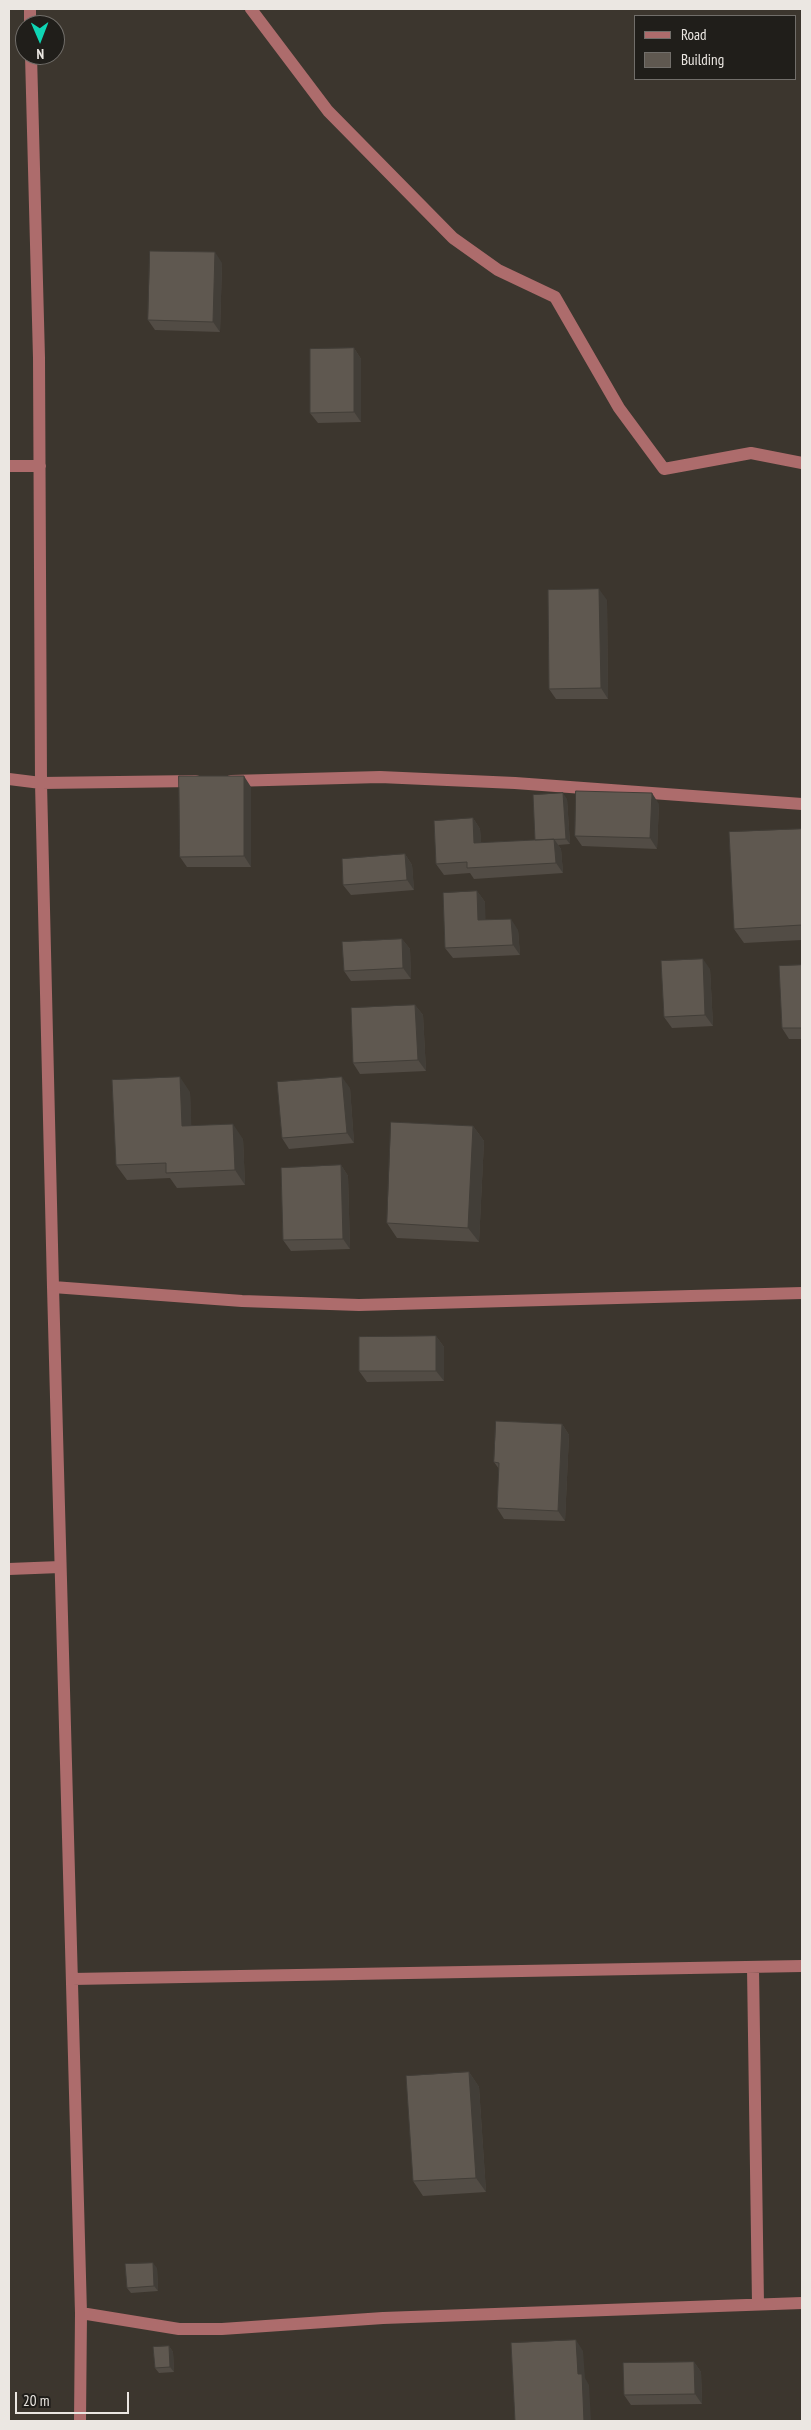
<!DOCTYPE html>
<html>
<head>
<meta charset="utf-8">
<style>
  body { margin:0 }
  #map { position:relative; width:811px; height:2430px; overflow:hidden; background:#3c362e; font-family:"PT Sans Narrow",sans-serif }
  canvas { display:block }
  .frame { position:absolute; inset:0; border:10px solid #ebe7e2; pointer-events:none }
  .legend { position:absolute; left:634px; top:15px; width:162px; height:65px; box-sizing:border-box; background:#201e1a; border:1px solid #716e6a; margin:0; padding:6px 9px; list-style:none; font-size:15px; color:#ebe7e2 }
  .legend li { display:flex; align-items:center; gap:10px; height:25px }
  .legend b { width:25px; border:1px solid #716e6a }
  .north { position:absolute; left:15px; top:15px; width:50px; height:50px; box-sizing:border-box; background:#201e1a; border:1px solid #716e6a; border-radius:50%; rotate:179deg; font-size:14px; font-weight:700; line-height:20px; text-align:center; color:#ebe7e2 }
  .north::after { content:''; display:block; margin:auto; width:18px; height:22px; background:#0fd5b4; clip-path:polygon(50% 0,100% 100%,50% 72%,0 100%) }
  .scale { position:absolute; left:15px; top:2392px; width:114px; height:22px; box-sizing:border-box; border:2px solid #ebe7e2; border-top:0; padding-left:6px; font-size:15px; line-height:18px; white-space:nowrap; color:#ebe7e2; -webkit-text-stroke:4px #201e1a; paint-order:stroke }
</style>
</head>
<body>
<div id="map">
<canvas width="811" height="2430"></canvas>
<div class="frame"></div>
<ul class="legend">
<li><b style="height:6px;background:#ad6c6c"></b>Road</li>
<li><b style="height:14px;background:#5f5850"></b>Building</li>
</ul>
<div class="north">N</div>
<div class="scale">20 m</div>
</div>
<script>
const ctx = document.querySelector('canvas').getContext('2d');
ctx.lineJoin = 'round';
function trace(path, color, width, dash) { ctx.strokeStyle = color; ctx.lineWidth = width; ctx.lineCap = dash ? 'butt' : 'round'; ctx.setLineDash(dash || []); ctx.stroke(path); }
function fill(path, color) { ctx.fillStyle = color; ctx.fill(path, 'evenodd'); }
const minor = new Path2D(`
  M 251,9 L 328,111 L 453,238 L 498,270 L 555,297 L 619,408 L 664,469 L 751,453 L 802,463
  M 30,25 L 30,9
  M 31,55 L 39,358 L 41,783 L 53,1287 L 81,2313 L 80,2421
  M 9,466 L 40,466
  M 9,779 L 41,783 L 196,781
  M 231,781 L 380,777 L 515,783 L 802,804
  M 53,1287 L 242,1301 L 359,1305 L 802,1293
  M 9,1569 L 60,1567
  M 753,1968 L 758,2304
  M 72,1979 L 802,1966
  M 81,2313 L 179,2329 L 222,2329 L 383,2318 L 802,2303`);
const wall = new Path2D(`
  M 222,263 L 220,332 L 155,330 L 148,320 Z
  M 354,348 L 361,359 L 361,422 L 318,423 L 310,413 Z
  M 607,600 L 608,699 L 556,699 L 549,689 Z
  M 251,787 L 251,867 L 187,867 L 180,857 Z
  M 567,799 L 570,844 L 558,845 L 561,849 L 563,873 L 474,879 L 470,873 L 444,875 L 436,864 L 473,818 L 480,829 L 481,843 L 535,840 Z
  M 659,804 L 657,849 L 582,846 L 575,836 Z
  M 802,829 L 802,940 L 744,943 L 734,929 Z
  M 405,854 L 412,865 L 414,890 L 351,895 L 343,885 Z
  M 477,891 L 485,902 L 485,920 L 518,930 L 520,955 L 453,958 L 445,948 Z
  M 402,939 L 410,949 L 411,979 L 351,981 L 344,971 Z
  M 802,965 L 802,1039 L 789,1039 L 782,1028 Z
  M 710,969 L 713,1026 L 672,1028 L 664,1017 Z
  M 415,1005 L 423,1015 L 426,1071 L 360,1074 L 353,1063 Z
  M 350,1088 L 354,1143 L 289,1149 L 282,1138 Z
  M 190,1092 L 191,1126 L 243,1139 L 245,1185 L 177,1188 L 170,1178 L 127,1180 L 116,1165 Z
  M 473,1126 L 484,1141 L 479,1242 L 397,1238 L 387,1223 Z
  M 341,1165 L 348,1176 L 350,1249 L 291,1251 L 283,1240 Z
  M 436,1336 L 444,1347 L 444,1381 L 367,1382 L 359,1371 Z
  M 562,1424 L 569,1435 L 565,1521 L 504,1519 L 497,1508 L 499,1469 L 494,1462 Z
  M 469,2072 L 479,2087 L 486,2192 L 423,2196 L 413,2181 Z
  M 157,2268 L 158,2291 L 131,2293 L 127,2288 Z
  M 169,2346 L 173,2352 L 174,2372 L 159,2373 L 155,2368 Z
  M 694,2362 L 701,2372 L 702,2404 L 631,2405 L 624,2395 Z`);
const shadedWall = new Path2D(`
  M 215,252 L 222,263 L 220,332 L 213,322 Z
  M 354,348 L 361,359 L 361,422 L 354,412 Z
  M 599,589 L 607,600 L 608,699 L 601,688 Z
  M 244,776 L 251,787 L 251,867 L 244,856 Z
  M 563,793 L 567,799 L 570,844 L 566,839 Z
  M 652,793 L 659,804 L 657,849 L 650,838 Z
  M 473,818 L 480,829 L 482,854 L 474,843 Z
  M 554,839 L 561,849 L 563,873 L 556,863 Z
  M 405,854 L 412,865 L 414,890 L 407,880 Z
  M 477,891 L 485,902 L 486,931 L 478,920 Z
  M 511,919 L 518,930 L 520,955 L 513,945 Z
  M 402,939 L 410,949 L 411,979 L 403,968 Z
  M 703,959 L 710,969 L 713,1026 L 705,1015 Z
  M 415,1005 L 423,1015 L 426,1071 L 418,1060 Z
  M 180,1077 L 190,1092 L 192,1141 L 182,1126 Z
  M 342,1077 L 350,1088 L 354,1143 L 347,1133 Z
  M 233,1124 L 243,1139 L 245,1185 L 235,1170 Z
  M 473,1126 L 484,1141 L 479,1242 L 468,1228 Z
  M 341,1165 L 348,1176 L 350,1249 L 343,1239 Z
  M 436,1336 L 444,1347 L 444,1381 L 436,1371 Z
  M 562,1424 L 569,1435 L 565,1521 L 558,1511 Z
  M 469,2072 L 479,2087 L 486,2192 L 476,2178 Z
  M 153,2263 L 157,2268 L 158,2291 L 154,2286 Z
  M 576,2340 L 583,2351 L 585,2378 L 589,2385 L 591,2421 L 584,2421 L 578,2374 Z
  M 169,2346 L 173,2352 L 174,2372 L 170,2367 Z
  M 694,2362 L 701,2372 L 702,2404 L 695,2394 Z`);
const building = new Path2D(`
  M 150,251 L 215,252 L 213,322 L 148,320 Z
  M 354,348 L 354,412 L 310,413 L 310,349 Z
  M 599,589 L 601,688 L 549,689 L 548,590 Z
  M 179,776 L 244,776 L 244,856 L 180,857 Z
  M 576,791 L 652,793 L 650,838 L 575,836 Z
  M 563,793 L 566,839 L 535,840 L 533,795 Z
  M 473,818 L 474,843 L 554,839 L 556,863 L 467,868 L 467,862 L 436,864 L 434,821 Z
  M 802,829 L 802,925 L 734,929 L 729,832 Z
  M 405,854 L 407,880 L 343,885 L 342,859 Z
  M 477,891 L 478,920 L 511,919 L 513,945 L 445,948 L 443,893 Z
  M 402,939 L 403,968 L 344,971 L 342,942 Z
  M 703,959 L 705,1015 L 664,1017 L 661,961 Z
  M 802,965 L 802,1028 L 782,1028 L 779,966 Z
  M 415,1005 L 418,1060 L 353,1063 L 351,1008 Z
  M 180,1077 L 182,1126 L 233,1124 L 235,1170 L 166,1173 L 166,1163 L 116,1165 L 112,1080 Z
  M 342,1077 L 347,1133 L 282,1138 L 277,1082 Z
  M 391,1122 L 473,1126 L 468,1228 L 387,1223 Z
  M 341,1165 L 343,1239 L 283,1240 L 281,1168 Z
  M 436,1336 L 436,1371 L 359,1371 L 359,1337 Z
  M 496,1421 L 562,1424 L 558,1511 L 497,1508 L 499,1463 L 494,1462 Z
  M 469,2072 L 476,2178 L 413,2181 L 406,2076 Z
  M 153,2263 L 154,2286 L 127,2288 L 125,2264 Z
  M 576,2340 L 578,2374 L 582,2374 L 584,2421 L 515,2421 L 511,2343 Z
  M 169,2346 L 170,2367 L 155,2368 L 153,2347 Z
  M 694,2362 L 695,2394 L 624,2395 L 623,2363 Z`);
trace(minor, '#ad6c6c', 12);
fill(wall, '#524c45');
fill(shadedWall, '#423e38');
fill(building, '#5f5850');
trace(building, '#423e38', 1);
</script>
</body>
</html>
